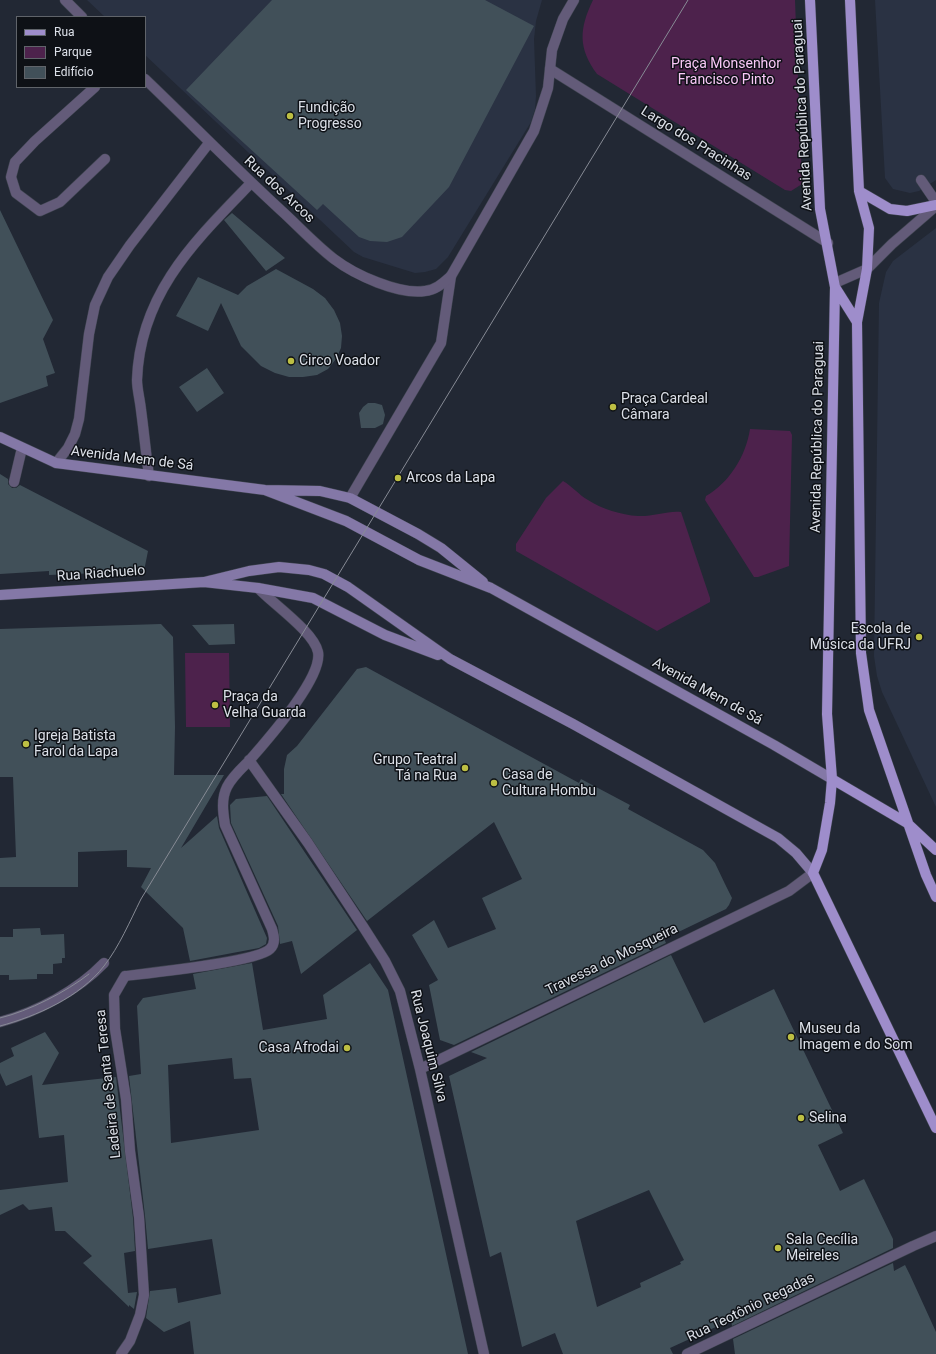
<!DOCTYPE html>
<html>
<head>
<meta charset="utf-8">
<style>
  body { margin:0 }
  #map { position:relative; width:936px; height:1354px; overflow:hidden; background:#222834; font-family:Roboto,sans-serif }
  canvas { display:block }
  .legend { position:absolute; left:16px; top:16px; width:130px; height:72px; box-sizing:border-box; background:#0e1116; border:1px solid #60646a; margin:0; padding:5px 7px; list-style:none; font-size:12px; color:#dce0e8 }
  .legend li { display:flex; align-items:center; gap:8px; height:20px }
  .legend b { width:20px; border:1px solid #60646a }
</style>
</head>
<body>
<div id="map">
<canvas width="936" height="1354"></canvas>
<ul class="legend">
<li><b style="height:5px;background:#9e8dcb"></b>Rua</li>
<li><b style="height:11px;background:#4d224c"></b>Parque</li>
<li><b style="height:11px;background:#415059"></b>Edifício</li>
</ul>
</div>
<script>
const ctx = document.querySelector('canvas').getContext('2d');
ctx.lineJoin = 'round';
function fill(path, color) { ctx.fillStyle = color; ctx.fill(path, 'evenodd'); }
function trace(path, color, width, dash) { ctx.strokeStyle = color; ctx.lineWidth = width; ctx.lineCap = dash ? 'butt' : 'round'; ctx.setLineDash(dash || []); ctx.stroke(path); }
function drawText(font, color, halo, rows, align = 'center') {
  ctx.font = font + ' Roboto,sans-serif'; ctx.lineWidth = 3; ctx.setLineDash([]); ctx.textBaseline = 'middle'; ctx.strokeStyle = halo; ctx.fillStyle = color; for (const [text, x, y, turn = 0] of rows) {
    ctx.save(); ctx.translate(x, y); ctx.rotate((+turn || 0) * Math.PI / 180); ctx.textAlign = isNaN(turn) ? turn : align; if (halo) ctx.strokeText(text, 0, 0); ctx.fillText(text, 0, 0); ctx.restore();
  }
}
const built = new Path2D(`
  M 87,0 L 542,0 L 536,21 L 534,39 L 536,96 L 535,109 L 531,122 L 448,257 L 436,269 L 425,272 L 415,273 L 363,257 L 354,252 L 145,55 L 145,17 L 105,17 Z
  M 875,0 L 936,0 L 936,180 L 919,191 L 910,193 L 893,189 L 885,178 Z
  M 936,228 L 936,807 L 882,692 L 877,676 L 874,656 L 879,303 L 886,272 L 893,261 Z`);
const green = new Path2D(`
  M 593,0 L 795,0 L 802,184 L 791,191 L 785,190 L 597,74 C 578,48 579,29 593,0 Z
  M 750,429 L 790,431 L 792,435 L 789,566 L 758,577 L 754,577 L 705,500 L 706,496 C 729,483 746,456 750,429 Z
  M 563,481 C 572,486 579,495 588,500 C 602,509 621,515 638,516 C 651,517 670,510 681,512 L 710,598 L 710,602 L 657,631 L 516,551 L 516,544 L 546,498 Z
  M 185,653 L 229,653 L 230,727 L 186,727 Z`);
const building = new Path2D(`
  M 272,0 L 485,0 L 534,26 L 449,187 L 402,237 L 387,242 L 370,241 L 359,237 L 323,204 L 317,210 L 186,90 Z
  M 0,210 L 53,320 L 43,339 L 55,373 L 46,376 L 48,386 L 0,403 Z
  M 232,213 L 285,258 L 266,271 L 224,220 Z
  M 276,269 L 313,289 L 325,298 L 334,310 L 340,323 L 342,336 L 341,348 L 336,359 L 328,369 L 317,375 L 303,377 L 289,377 L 275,373 L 261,366 L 241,346 L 221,303 L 208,331 L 176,316 L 198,277 L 238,295 L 247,286 Z
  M 207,368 L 224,393 L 197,412 L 179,387 Z
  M 368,403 L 375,403 L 382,405 L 385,415 L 383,424 L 375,428 L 361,428 L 359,413 L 363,407 Z
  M 0,474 L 8,479 L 8,484 L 12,488 L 16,488 L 20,485 L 148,551 L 144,571 L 49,575 L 49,571 L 0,574 Z
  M 161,624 L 173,637 L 175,727 L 174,775 L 224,775 L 181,848 L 217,816 L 219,828 L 267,938 L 266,944 L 259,948 L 190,961 L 183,928 L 141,887 L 151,868 L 127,867 L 127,850 L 78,852 L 78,887 L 0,887 L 0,858 L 16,857 L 13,777 L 0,777 L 0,629 Z
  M 234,624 L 235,644 L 209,645 L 192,625 Z
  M 366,667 L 579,783 L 581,779 L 630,805 L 628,809 L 703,850 L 715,863 L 725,884 L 732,898 L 729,905 L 726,909 L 664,939 L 666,943 L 454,1045 L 440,1040 L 429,985 L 438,980 L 412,935 L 434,920 L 448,948 L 496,929 L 482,898 L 522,879 L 494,822 L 367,921 L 281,794 L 284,794 L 284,769 L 287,755 L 297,746 L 357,669 Z
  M 267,796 L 357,930 L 301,974 L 292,941 L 280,944 L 278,926 L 231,823 L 230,805 L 236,799 Z
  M 40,928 L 41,935 L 64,934 L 65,958 L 62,958 L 62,963 L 53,964 L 53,974 L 37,974 L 37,979 L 9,980 L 9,975 L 0,975 L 0,937 L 13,937 L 13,929 Z
  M 671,955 L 704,1023 L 774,989 L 843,1133 L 818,1145 L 840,1191 L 864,1179 L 893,1239 L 893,1248 L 732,1326 L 731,1320 L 670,1348 L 673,1354 L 563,1354 L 555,1333 L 522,1347 L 501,1252 L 490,1257 L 449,1076 L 487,1058 L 471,1052 ZM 649,1190 L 684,1260 L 680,1262 L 681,1264 L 640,1283 L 641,1287 L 597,1307 L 576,1221 Z
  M 252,963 L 263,1030 L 327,1019 L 323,995 L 370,963 L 388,990 L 468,1354 L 194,1354 L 190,1321 L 164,1332 L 146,1318 L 150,1291 L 176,1288 L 178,1303 L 221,1294 L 212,1239 L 148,1249 L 145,1216 L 129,1076 L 141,1074 L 137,1006 L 143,998 L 196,989 L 193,974 ZM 232,1058 L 234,1079 L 251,1078 L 259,1130 L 171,1143 L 168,1065 Z
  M 45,1032 L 59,1053 L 42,1085 L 116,1077 L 133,1218 L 135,1251 L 124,1253 L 128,1293 L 137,1292 L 134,1309 L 129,1305 L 129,1307 L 83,1263 L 92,1256 L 65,1231 L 55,1231 L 52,1207 L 29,1210 L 23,1204 L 0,1215 L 0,1190 L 68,1182 L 64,1135 L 39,1138 L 32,1075 L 6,1086 L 0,1073 L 0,1063 L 14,1056 L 11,1048 Z
  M 893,1263 L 894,1271 L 905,1265 L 910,1275 L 936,1332 L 936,1354 L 735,1354 L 733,1339 Z`);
const service = new Path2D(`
  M 95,87 L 35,141 L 15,162 L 11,177 L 16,193 L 40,211 L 60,202 L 105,159
  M 921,180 L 936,202
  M 14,482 L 22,448`);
const pedestrian = new Path2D(`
  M 550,69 L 828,243
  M 350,498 L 441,343 L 451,276`);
const minor = new Path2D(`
  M 65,0 L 82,17
  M 145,79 C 192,124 237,170 285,214 C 301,229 317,246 334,259 C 355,275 399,295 425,291 C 436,290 443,283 451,276 L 534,131 L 548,88 L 552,50 L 563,19 L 574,0
  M 56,463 L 68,448 L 75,434 L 79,419 L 89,334 L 95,305 L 108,277 L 130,245 L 209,143
  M 149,476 C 146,454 144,432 141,410 C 140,400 137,389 137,380 C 140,293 195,241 251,183
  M 249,760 L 308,843 L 364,928 L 385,961 L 400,991 L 420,1069 L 484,1354
  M 0,1022 C 37,1012 77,991 104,963
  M 420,1069 L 789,891 L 813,873
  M 121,1354 L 130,1341 L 140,1315 L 144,1295 L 139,1217 L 130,1151 L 126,1099 L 115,1029 L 114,995 L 125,976 C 149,973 257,962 270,949 C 276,943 274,936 272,929 L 225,825 C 223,812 221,799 227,787 C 232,777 241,769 249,761 C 266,741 323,678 318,652 C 314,632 273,604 258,588
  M 687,1354 L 913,1246 L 936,1236`);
const tertiary = new Path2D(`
  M 835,283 L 867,269 L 892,244 L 936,206`);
const secondary = new Path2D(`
  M 0,437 L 56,463 L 265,490 L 320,491 L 350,498 L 418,534 L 441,548 L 483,582
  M 265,490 L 346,521 L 419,560 L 491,588 L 774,745 L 832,779
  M 204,582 L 249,571 L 279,567 L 309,570 L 324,574 L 348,587 L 450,659 L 573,724 L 778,838 L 796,853 L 813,873
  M 0,595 L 204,582 L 258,588 L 313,598 L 385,635 L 438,655`);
const primary = new Path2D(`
  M 810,0 L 820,209 L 835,287 L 827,714 L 832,779 L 830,803 L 822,850 L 813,873 L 936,1128
  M 850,0 L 859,191 L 869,228 L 867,269 L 857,322 L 861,653 L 869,710 L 926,875 L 936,897
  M 859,191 L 890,209 L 907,211 L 936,205
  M 835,287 L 857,322
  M 832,779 L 907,823 L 936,850`);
const tram = new Path2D(`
  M 0,1018 C 29,1011 66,992 89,974
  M 0,1026 C 37,1016 80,997 104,966 C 119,947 130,921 141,899 L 688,0`);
const markers = [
  [290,116,4,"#bdbf43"],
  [291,361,4,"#bdbf43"],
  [613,407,4,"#bdbf43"],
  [398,478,4,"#bdbf43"],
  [919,637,4,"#bdbf43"],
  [215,705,4,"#bdbf43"],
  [26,744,4,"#bdbf43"],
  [465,768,4,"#bdbf43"],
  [494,783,4,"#bdbf43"],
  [791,1037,4,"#bdbf43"],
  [347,1048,4,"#bdbf43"],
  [801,1118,4,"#bdbf43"],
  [778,1248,4,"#bdbf43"]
];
const parkNames = [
  ["Praça Monsenhor",726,64],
  ["Francisco Pinto",726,80]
];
const poiNames = [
  ["Fundição",298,108],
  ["Progresso",298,124],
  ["Circo Voador",299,361],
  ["Praça Cardeal",621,399],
  ["Câmara",621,415],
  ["Arcos da Lapa",406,478],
  ["Escola de",911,629,"right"],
  ["Música da UFRJ",911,645,"right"],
  ["Praça da",223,697],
  ["Velha Guarda",223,713],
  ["Igreja Batista",34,736],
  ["Farol da Lapa",34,752],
  ["Grupo Teatral",457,760,"right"],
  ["Tá na Rua",457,776,"right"],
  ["Casa de",502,775],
  ["Cultura Hombu",502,791],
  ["Museu da",799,1029],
  ["Imagem e do Som",799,1045],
  ["Casa Afrodai",339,1048,"right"],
  ["Selina",809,1118],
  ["Sala Cecília",786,1240],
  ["Meireles",786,1256]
];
const streetNames = [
  ["Avenida República do Paraguai",803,115,-93],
  ["Largo dos Pracinhas",696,144,32],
  ["Rua dos Arcos",279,190,43],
  ["Avenida República do Paraguai",818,437,-89],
  ["Avenida Mem de Sá",132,459,7],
  ["Rua Riachuelo",101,574,-4],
  ["Avenida Mem de Sá",707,692,29],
  ["Travessa do Mosqueira",612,960,-26],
  ["Rua Joaquim Silva",428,1046,76],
  ["Ladeira de Santa Teresa",109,1084,-96],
  ["Rua Teotônio Regadas",751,1308,-26]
];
fill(built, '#2a3243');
fill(green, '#4d224c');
fill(building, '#415059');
trace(service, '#404551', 11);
trace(pedestrian, '#404551', 11);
trace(minor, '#404551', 11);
trace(tertiary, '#404551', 11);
trace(secondary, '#404551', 11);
trace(primary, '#404551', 11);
trace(service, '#635b79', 10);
trace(pedestrian, '#635b79', 10);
trace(minor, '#635b79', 10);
trace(tertiary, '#635b79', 10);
trace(secondary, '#8478a7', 10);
trace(primary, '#9e8dcb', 10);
trace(tram, '#878b95', 1);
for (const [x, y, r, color] of markers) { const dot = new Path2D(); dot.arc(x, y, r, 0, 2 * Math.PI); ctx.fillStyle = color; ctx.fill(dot); trace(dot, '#0e1116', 1.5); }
drawText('14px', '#f9c8f7', '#0e1116', parkNames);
drawText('14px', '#dce0e8', '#0e1116', poiNames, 'left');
drawText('14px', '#dce0e8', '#0e1116', streetNames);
</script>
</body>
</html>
